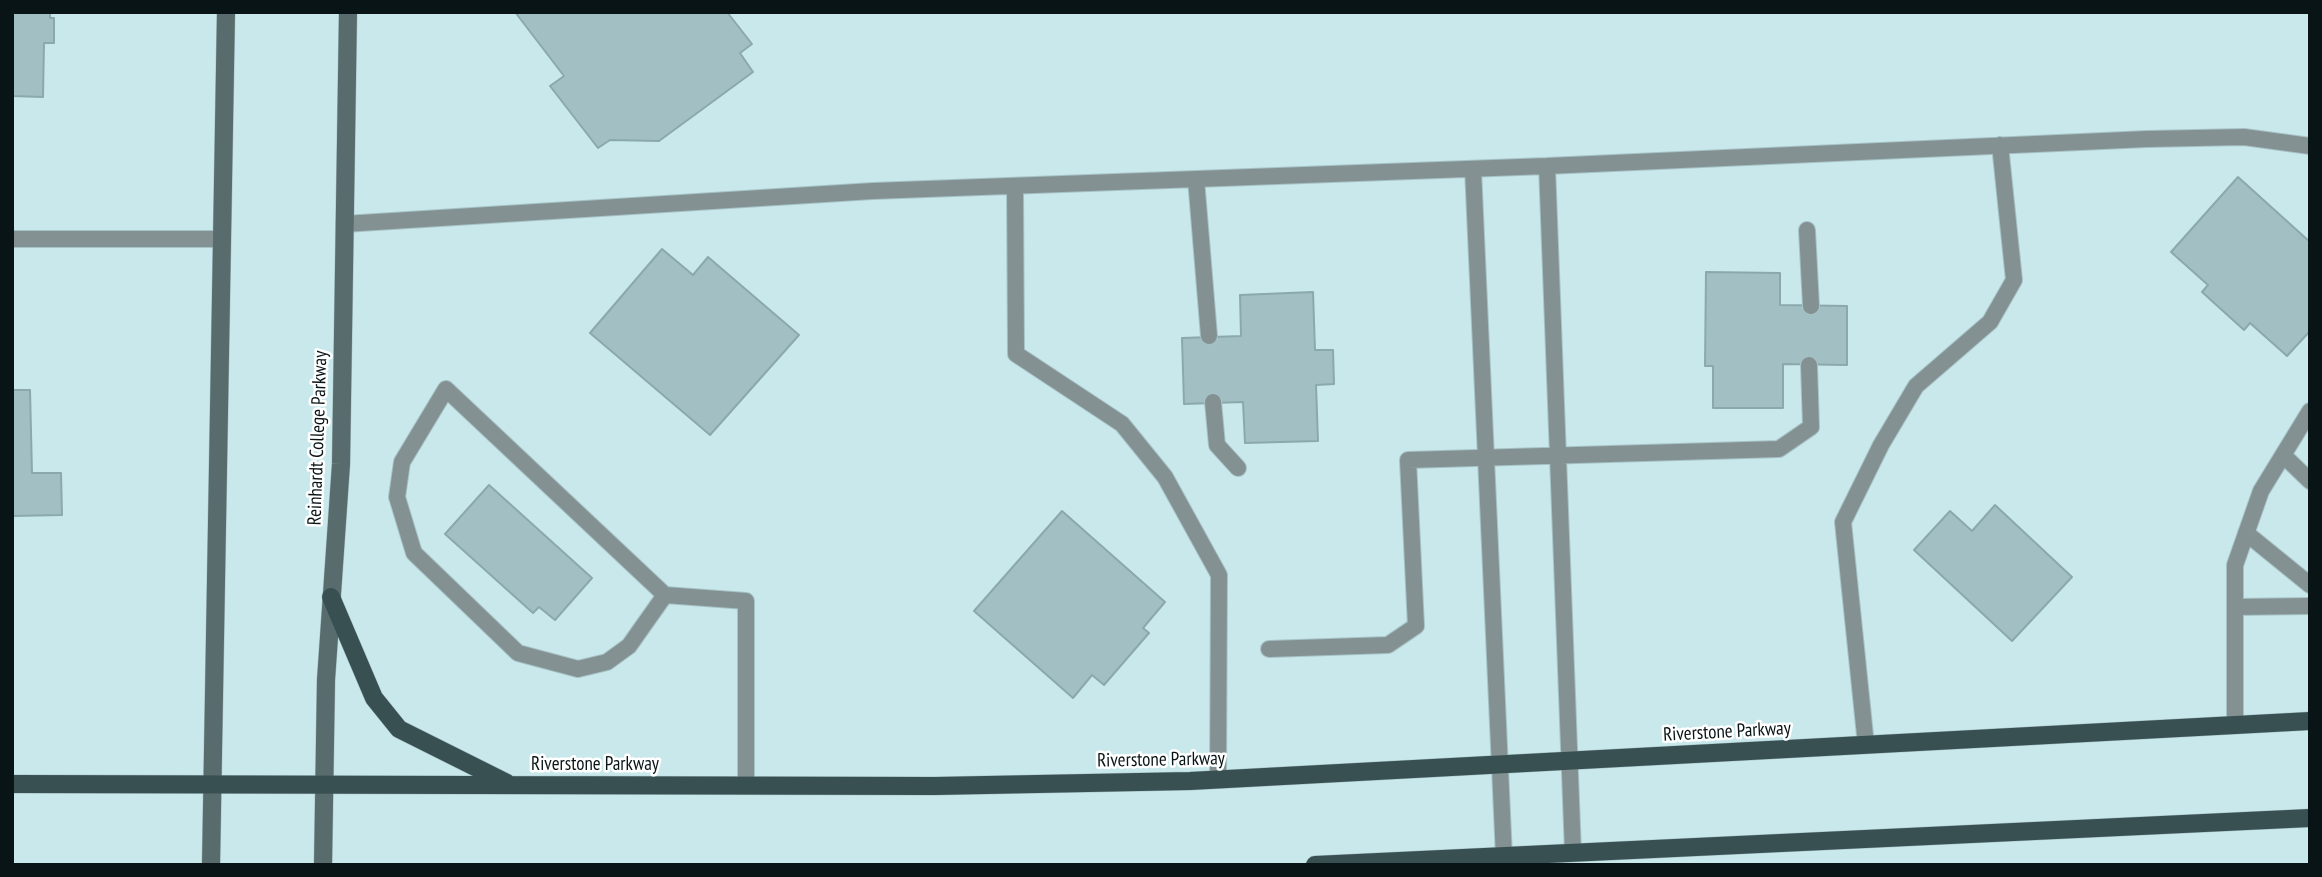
<!DOCTYPE html>
<html>
<head>
<meta charset="utf-8">
<style>
  body { margin:0 }
  #map { position:relative; width:2322px; height:877px; overflow:hidden; background:#c9e8ec; font-family:"PT Sans Narrow",sans-serif }
  canvas { display:block }
  .frame { position:absolute; inset:0; border:14px solid #091416; pointer-events:none }
</style>
</head>
<body>
<div id="map">
<canvas width="2322" height="877"></canvas>
<div class="frame"></div>
</div>
<script>
const ctx = document.querySelector('canvas').getContext('2d');
ctx.lineJoin = 'round';
function fill(path, color) { ctx.fillStyle = color; ctx.fill(path, 'evenodd'); }
function trace(path, color, width, dash) { ctx.strokeStyle = color; ctx.lineWidth = width; ctx.lineCap = dash ? 'butt' : 'round'; ctx.setLineDash(dash || []); ctx.stroke(path); }
function drawText(font, color, halo, rows, align = 'center') {
  ctx.font = font + ' "PT Sans Narrow",sans-serif'; ctx.lineWidth = 5; ctx.setLineDash([]); ctx.textBaseline = 'middle'; ctx.strokeStyle = halo; ctx.fillStyle = color; for (const [text, x, y, turn = 0] of rows) {
    ctx.save(); ctx.translate(x, y); ctx.rotate((+turn || 0) * Math.PI / 180); ctx.textAlign = isNaN(turn) ? turn : align; if (halo) ctx.strokeText(text, 0, 0); ctx.fillText(text, 0, 0); ctx.restore();
  }
}
const building = new Path2D(`
  M 12,12 L 50,12 L 50,18 L 54,18 L 54,43 L 44,43 L 43,97 L 12,96 Z
  M 515,12 L 727,12 L 752,44 L 740,53 L 753,72 L 659,141 L 610,140 L 598,148 L 550,86 L 564,76 Z
  M 2238,177 L 2310,242 L 2310,331 L 2287,356 L 2250,323 L 2244,330 L 2202,292 L 2208,285 L 2171,252 Z
  M 662,249 L 693,275 L 708,257 L 799,335 L 710,435 L 590,333 Z
  M 1706,272 L 1780,273 L 1780,305 L 1847,306 L 1847,365 L 1783,364 L 1783,408 L 1713,408 L 1713,366 L 1705,366 Z
  M 1313,292 L 1315,350 L 1333,350 L 1334,384 L 1316,385 L 1318,441 L 1245,443 L 1243,402 L 1184,404 L 1182,338 L 1241,336 L 1240,295 Z
  M 12,390 L 30,390 L 32,473 L 61,473 L 62,515 L 12,516 Z
  M 489,485 L 592,578 L 555,620 L 539,607 L 533,613 L 445,534 Z
  M 1995,505 L 2072,577 L 2012,641 L 1914,550 L 1950,511 L 1972,531 Z
  M 1062,511 L 1165,602 L 1143,628 L 1149,633 L 1104,685 L 1092,675 L 1073,698 L 974,611 Z`);
const lane = new Path2D(`
  M 1547,166 L 1573,853
  M 1473,169 L 1504,857
  M 1196,179 L 1209,336
  M 1015,186 L 1016,354 L 1122,424 L 1165,477 L 1219,575 L 1218,780
  M 344,224 L 873,191 L 1547,166 L 2147,139 L 2244,137 L 2310,146
  M 1807,230 L 1811,306
  M 12,239 L 222,239
  M 1213,402 L 1217,445 L 1238,468
  M 2283,455 L 2310,481
  M 2246,533 L 2310,585
  M 665,595 L 629,646 L 607,662 L 578,669 L 518,653 L 414,553 L 397,497 L 402,462 L 446,389 L 665,595 L 746,601 L 746,786
  M 2235,607 L 2310,606
  M 1269,649 L 1388,645 L 1416,626 L 1408,460 L 1779,449 L 1811,427 L 1809,365
  M 2235,725 L 2235,565 L 2261,491 L 2310,411
  M 1866,745 L 1843,522 L 1881,445 L 1916,386 L 1990,322 L 2014,280 L 2000,145`);
const secondary = new Path2D(`
  M 211,865 L 226,12
  M 323,865 L 326,680 L 341,464 L 348,12`);
const primary = new Path2D(`
  M 331,597 L 374,698 L 399,729 L 507,783
  M 12,784 L 935,786 L 1190,781 L 2310,721
  M 1315,865 L 2310,818`);
const streetNames = [
  ["Reinhardt College Parkway",318,438,-88],
  ["Riverstone Parkway",1727,732,-3],
  ["Riverstone Parkway",1161,760,-1],
  ["Riverstone Parkway",595,765]
];
fill(building, '#a2c0c4');
trace(building, '#8ba9ad', 2);
trace(lane, '#a6c2c5', 18);
trace(secondary, '#a6c2c5', 19);
trace(primary, '#a6c2c5', 19);
trace(lane, '#849193', 16);
trace(secondary, '#586b6d', 18);
trace(primary, '#395053', 18);
drawText('19px', '#091416', '#fff', streetNames);
</script>
</body>
</html>
